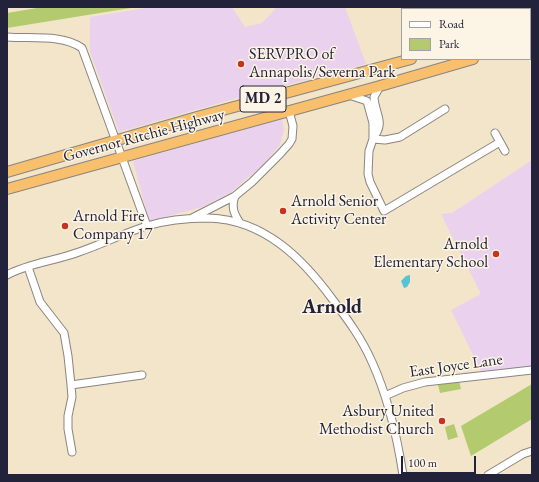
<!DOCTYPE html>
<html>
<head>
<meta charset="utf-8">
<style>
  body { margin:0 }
  #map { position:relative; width:539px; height:482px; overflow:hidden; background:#f2e5c9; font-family:"EB Garamond",serif }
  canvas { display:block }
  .frame { position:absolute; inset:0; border:8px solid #22223b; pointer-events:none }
  .legend { position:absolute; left:401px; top:8px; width:130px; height:52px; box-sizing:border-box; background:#fcf5e5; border:1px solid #a5a1a1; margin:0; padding:5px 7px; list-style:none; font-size:12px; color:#22223b }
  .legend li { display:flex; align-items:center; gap:8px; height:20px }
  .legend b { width:20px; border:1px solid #a5a1a1 }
  .scale { position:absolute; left:401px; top:456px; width:75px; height:18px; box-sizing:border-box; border:2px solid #22223b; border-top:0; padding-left:5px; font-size:12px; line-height:14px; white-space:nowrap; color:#22223b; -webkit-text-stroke:3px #fcf5e5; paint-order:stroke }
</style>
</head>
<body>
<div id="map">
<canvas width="539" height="482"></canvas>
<div class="frame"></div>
<ul class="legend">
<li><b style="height:5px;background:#fff"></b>Road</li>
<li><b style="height:11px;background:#b3ca6f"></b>Park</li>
</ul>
<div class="scale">100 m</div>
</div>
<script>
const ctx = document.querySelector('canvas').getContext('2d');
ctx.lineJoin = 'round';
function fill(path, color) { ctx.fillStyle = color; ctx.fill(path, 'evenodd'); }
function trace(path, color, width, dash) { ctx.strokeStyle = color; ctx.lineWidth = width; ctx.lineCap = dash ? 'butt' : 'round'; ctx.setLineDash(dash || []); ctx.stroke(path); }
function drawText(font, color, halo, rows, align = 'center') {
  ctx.font = font + ' "EB Garamond",serif'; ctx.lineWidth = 3; ctx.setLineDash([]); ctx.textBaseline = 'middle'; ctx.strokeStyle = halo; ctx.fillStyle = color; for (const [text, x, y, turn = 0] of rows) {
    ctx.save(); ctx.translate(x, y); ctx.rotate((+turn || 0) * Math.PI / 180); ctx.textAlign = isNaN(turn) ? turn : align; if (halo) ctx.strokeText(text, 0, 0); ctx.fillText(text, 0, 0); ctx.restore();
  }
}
const built = new Path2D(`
  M 152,7 L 232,7 L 245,27 L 262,23 L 277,7 L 345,7 L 366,64 L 230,100 L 119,132 L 90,52 L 90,17 Z
  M 282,119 L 284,130 L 280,145 L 264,164 L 230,193 L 202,207 L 149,221 L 133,161 Z
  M 532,160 L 532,367 L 481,371 L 451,310 L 481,294 L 441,214 L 452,213 Z`);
const green = new Path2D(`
  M 43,7 L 137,7 L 7,28 L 7,13 Z
  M 459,381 L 461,389 L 440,393 L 438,385 Z
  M 532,384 L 532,419 L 471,456 L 461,426 Z
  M 454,424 L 458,437 L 448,440 L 445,427 Z`);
const water = new Path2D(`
  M 410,275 L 410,282 L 407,287 L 404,288 L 401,281 L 406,276 Z`);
const minor = new Path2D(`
  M 511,9 L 516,7
  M 7,37 C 31,39 62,34 82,48 L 147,226
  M 349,95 L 367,101 L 373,123 L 373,139 L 369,151 L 368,174 L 370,182 L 384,211 L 500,142
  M 495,133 L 505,151
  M 373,138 C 386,122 375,115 374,97 L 380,86
  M 373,139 L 385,140 L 400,137 L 445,109
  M 235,196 C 231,207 234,214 240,223
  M 192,218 L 235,196 L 252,182 L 280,154 L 289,144 L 292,139 L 293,126 L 289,111
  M 28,267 L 40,302 L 64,333 L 68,356 L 71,385 L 72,397 L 68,416 L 68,429 L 72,452
  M 7,275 C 29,263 55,261 79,252 C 102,244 124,233 147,226 C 166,220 189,218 209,218 C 265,220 303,259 333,300 C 348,320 362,339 372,362 C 388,397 397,436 403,475
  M 71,385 L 142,375
  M 385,396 L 403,388 L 425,382 L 532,370
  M 488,475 L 523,454 L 532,451`);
const highway = new Path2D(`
  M 530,26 L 532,26
  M 530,43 L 532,42
  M 7,172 L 197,117 L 411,59
  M 7,189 L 380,86 L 473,59`);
const markers = [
  [241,64,4,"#c8321e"],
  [283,211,4,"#c8321e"],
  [65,226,4,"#c8321e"],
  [496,254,4,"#c8321e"],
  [442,421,4,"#c8321e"]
];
const shields = [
  [263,99,46]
];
const shieldNames = [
  ["MD 2",263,99]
];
const poiNames = [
  ["SERVPRO of",249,55],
  ["Annapolis/Severna Park",249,73],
  ["Arnold Senior",291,202],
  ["Activity Center",291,220],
  ["Arnold Fire",73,217],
  ["Company 17",73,235],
  ["Arnold",488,245,"right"],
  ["Elementary School",488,263,"right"],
  ["Asbury United",434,412,"right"],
  ["Methodist Church",434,430,"right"]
];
const streetNames = [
  ["Governor Ritchie Highway",144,136,-15],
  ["East Joyce Lane",456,366,-8]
];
const districtNames = [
  ["Arnold",332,308]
];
fill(built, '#ead1ed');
fill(green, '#b3ca6f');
fill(water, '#58c4d1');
trace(minor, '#8a8482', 9);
trace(highway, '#8a8482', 12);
trace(minor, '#fff', 7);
trace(highway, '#f8bf6c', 10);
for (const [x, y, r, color] of markers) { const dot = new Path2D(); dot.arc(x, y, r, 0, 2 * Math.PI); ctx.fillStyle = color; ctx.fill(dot); trace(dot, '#fcf5e5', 1.5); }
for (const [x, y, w] of shields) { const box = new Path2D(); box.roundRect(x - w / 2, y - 13, w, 26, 3); ctx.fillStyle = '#fcf5e5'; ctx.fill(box); trace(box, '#22223b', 1); }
drawText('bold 15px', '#22223b', null, shieldNames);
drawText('16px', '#22223b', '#fcf5e5', poiNames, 'left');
drawText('16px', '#22223b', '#fcf5e5', streetNames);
drawText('bold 20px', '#22223b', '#fcf5e5', districtNames);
</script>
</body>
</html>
